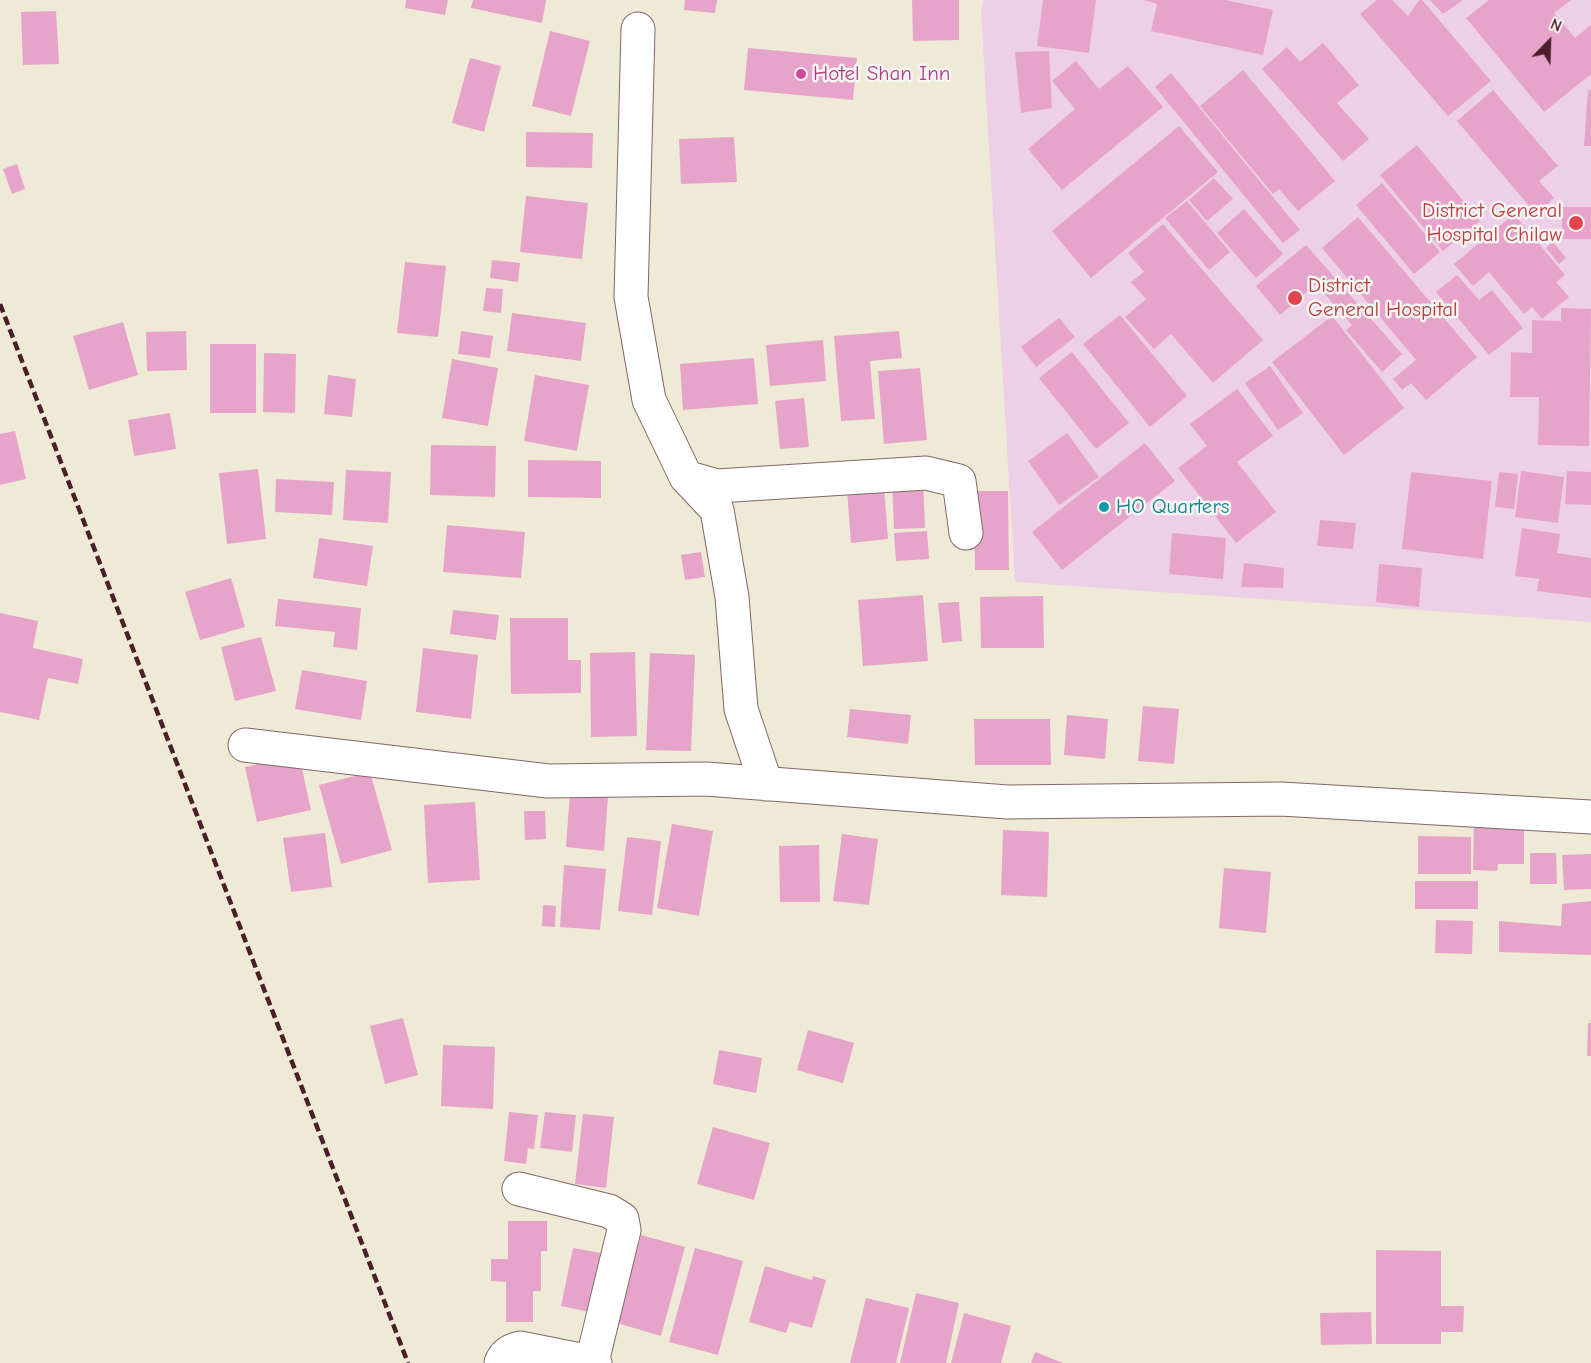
<!DOCTYPE html>
<html>
<head>
<meta charset="utf-8">
<style>
  body { margin:0 }
  #map { position:relative; width:1591px; height:1363px; overflow:hidden; background:#efead5; font-family:"Comic Neue",sans-serif }
  canvas { display:block }
  .north { position:absolute; left:1519px; top:12px; width:60px; height:60px; -webkit-text-stroke:4px #f6f6f2; paint-order:stroke; rotate:23deg; font-size:16px; font-weight:700; line-height:24px; text-align:center; color:#4a1f2b }
  .north::after { content:''; display:block; margin:auto; width:21px; height:27px; background:#4a1f2b; clip-path:polygon(50% 0,100% 100%,50% 72%,0 100%) }
</style>
</head>
<body>
<div id="map">
<canvas width="1591" height="1363"></canvas>
<div class="north">N</div>
</div>
<script>
const ctx = document.querySelector('canvas').getContext('2d');
ctx.lineJoin = 'round';
function fill(path, color) { ctx.fillStyle = color; ctx.fill(path, 'evenodd'); }
function trace(path, color, width, dash) { ctx.strokeStyle = color; ctx.lineWidth = width; ctx.lineCap = dash ? 'butt' : 'round'; ctx.setLineDash(dash || []); ctx.stroke(path); }
function drawText(font, color, halo, rows, align = 'center') {
  ctx.font = font + ' "Comic Neue",sans-serif'; ctx.lineWidth = 5; ctx.setLineDash([]); ctx.textBaseline = 'middle'; ctx.strokeStyle = halo; ctx.fillStyle = color; for (const [text, x, y, turn = 0] of rows) {
    ctx.save(); ctx.translate(x, y); ctx.rotate((+turn || 0) * Math.PI / 180); ctx.textAlign = isNaN(turn) ? turn : align; if (halo) ctx.strokeText(text, 0, 0); ctx.fillText(text, 0, 0); ctx.restore();
  }
}
const built = new Path2D(`
  M 983,0 L 1591,0 L 1591,622 L 1015,582 L 981,13 Z`);
const building = new Path2D(`
  M 406,0 L 448,0 L 445,15 L 405,8 Z
  M 473,0 L 546,0 L 542,23 L 471,8 Z
  M 685,0 L 717,0 L 715,13 L 684,10 Z
  M 912,0 L 959,0 L 959,40 L 913,41 Z
  M 1043,0 L 1096,0 L 1089,53 L 1037,46 Z
  M 1144,0 L 1225,0 L 1273,10 L 1263,55 L 1151,31 L 1157,4 Z
  M 1377,0 L 1392,0 L 1408,16 L 1419,0 L 1422,0 L 1491,81 L 1448,116 L 1360,14 Z
  M 1430,0 L 1463,0 L 1443,14 Z
  M 1489,0 L 1571,0 L 1554,13 L 1575,38 L 1591,25 L 1591,74 L 1544,112 L 1466,18 Z
  M 56,11 L 59,64 L 23,65 L 21,12 Z
  M 550,31 L 590,41 L 571,116 L 532,106 Z
  M 1323,43 L 1359,85 L 1337,103 L 1369,139 L 1343,161 L 1262,69 L 1287,47 L 1300,62 Z
  M 748,48 L 857,58 L 853,100 L 744,90 Z
  M 1049,51 L 1052,108 L 1021,113 L 1015,52 Z
  M 470,58 L 501,66 L 484,132 L 452,123 Z
  M 1076,61 L 1099,89 L 1128,66 L 1163,107 L 1062,190 L 1028,149 L 1075,109 L 1052,81 Z
  M 1243,70 L 1335,181 L 1298,211 L 1279,189 L 1273,194 L 1200,106 Z
  M 1171,73 L 1300,230 L 1283,243 L 1155,87 Z
  M 1493,90 L 1558,166 L 1539,181 L 1554,198 L 1536,214 L 1457,121 Z
  M 1588,90 L 1591,90 L 1591,146 L 1584,146 Z
  M 1179,126 L 1218,172 L 1091,278 L 1052,231 Z
  M 526,132 L 593,133 L 592,168 L 526,167 Z
  M 734,137 L 737,182 L 681,184 L 679,139 Z
  M 1417,145 L 1480,221 L 1443,251 L 1380,175 Z
  M 17,164 L 25,189 L 12,194 L 3,169 Z
  M 1214,178 L 1233,199 L 1207,221 L 1189,200 Z
  M 1382,183 L 1440,252 L 1414,274 L 1356,205 Z
  M 526,196 L 588,203 L 582,259 L 520,252 Z
  M 1187,201 L 1230,252 L 1209,270 L 1165,218 Z
  M 1562,207 L 1591,207 L 1591,239 L 1562,239 Z
  M 1244,209 L 1283,254 L 1256,278 L 1217,233 Z
  M 1514,214 L 1565,275 L 1556,282 L 1569,297 L 1542,319 L 1532,307 L 1524,314 L 1489,272 L 1473,286 L 1454,264 Z
  M 1358,217 L 1477,357 L 1426,400 L 1411,383 L 1402,390 L 1393,379 L 1416,360 L 1322,248 Z
  M 1163,224 L 1263,340 L 1213,383 L 1171,334 L 1154,349 L 1125,317 L 1146,299 L 1131,282 L 1144,272 L 1128,253 Z
  M 1553,242 L 1566,258 L 1559,264 L 1546,248 Z
  M 1306,245 L 1402,354 L 1382,372 L 1346,330 L 1352,325 L 1316,284 L 1280,315 L 1256,286 Z
  M 492,260 L 520,263 L 518,282 L 490,278 Z
  M 405,262 L 446,266 L 438,337 L 397,333 Z
  M 1457,275 L 1479,300 L 1492,290 L 1523,328 L 1489,355 L 1436,292 Z
  M 486,288 L 503,289 L 501,313 L 483,311 Z
  M 1561,308 L 1591,309 L 1589,446 L 1538,445 L 1539,397 L 1510,397 L 1511,352 L 1532,353 L 1532,320 L 1561,321 Z
  M 512,313 L 586,323 L 581,361 L 507,351 Z
  M 1120,315 L 1187,396 L 1150,427 L 1083,344 Z
  M 1332,316 L 1404,408 L 1344,455 L 1272,362 Z
  M 1059,318 L 1075,337 L 1036,367 L 1021,347 Z
  M 123,322 L 138,375 L 89,390 L 73,336 Z
  M 186,331 L 187,370 L 147,371 L 146,332 Z
  M 461,331 L 493,336 L 490,358 L 458,354 Z
  M 899,331 L 902,358 L 870,361 L 875,419 L 841,421 L 834,336 Z
  M 823,340 L 826,381 L 770,386 L 766,345 Z
  M 210,344 L 256,344 L 256,413 L 210,413 Z
  M 1072,352 L 1129,423 L 1096,449 L 1039,378 Z
  M 264,353 L 296,354 L 295,413 L 263,412 Z
  M 754,358 L 758,404 L 683,410 L 680,364 Z
  M 452,359 L 498,368 L 488,426 L 442,418 Z
  M 1270,366 L 1303,413 L 1278,430 L 1245,383 Z
  M 920,368 L 927,440 L 884,444 L 878,371 Z
  M 328,375 L 356,379 L 352,417 L 324,414 Z
  M 535,375 L 589,385 L 577,451 L 524,441 Z
  M 1237,389 L 1273,436 L 1237,462 L 1276,512 L 1236,543 L 1178,468 L 1207,446 L 1190,424 Z
  M 804,398 L 809,447 L 780,449 L 775,401 Z
  M 170,413 L 176,449 L 134,456 L 128,420 Z
  M 15,431 L 26,479 L 0,485 L 0,434 Z
  M 1067,433 L 1099,477 L 1059,505 L 1028,461 Z
  M 1145,443 L 1175,481 L 1062,570 L 1032,532 Z
  M 431,445 L 496,446 L 495,497 L 430,495 Z
  M 528,460 L 601,461 L 601,498 L 528,497 Z
  M 258,469 L 266,539 L 227,544 L 219,473 Z
  M 346,470 L 391,472 L 388,523 L 343,520 Z
  M 1521,471 L 1564,477 L 1558,523 L 1515,517 Z
  M 1567,471 L 1591,472 L 1591,505 L 1565,504 Z
  M 1411,472 L 1492,481 L 1483,559 L 1402,549 Z
  M 1499,472 L 1518,474 L 1514,509 L 1495,507 Z
  M 276,479 L 334,482 L 332,515 L 275,512 Z
  M 923,480 L 925,528 L 894,529 L 892,481 Z
  M 884,486 L 888,539 L 851,543 L 847,489 Z
  M 974,491 L 1008,491 L 1009,570 L 975,570 Z
  M 1320,520 L 1356,523 L 1353,549 L 1317,546 Z
  M 447,525 L 525,532 L 521,578 L 443,572 Z
  M 1522,528 L 1560,534 L 1557,553 L 1591,558 L 1591,598 L 1537,591 L 1539,579 L 1515,576 Z
  M 927,531 L 929,559 L 896,561 L 894,533 Z
  M 1172,533 L 1226,538 L 1223,579 L 1169,574 Z
  M 319,538 L 373,546 L 367,586 L 313,578 Z
  M 701,552 L 705,577 L 685,580 L 681,555 Z
  M 1244,563 L 1284,568 L 1283,588 L 1241,587 Z
  M 1379,564 L 1422,568 L 1419,607 L 1376,602 Z
  M 231,578 L 245,627 L 200,640 L 185,592 Z
  M 923,595 L 928,661 L 863,666 L 858,600 Z
  M 1043,596 L 1044,648 L 981,648 L 980,597 Z
  M 278,599 L 361,608 L 357,650 L 333,647 L 335,632 L 275,626 Z
  M 959,602 L 962,641 L 942,643 L 938,603 Z
  M 453,610 L 499,615 L 496,640 L 450,634 Z
  M 0,613 L 38,621 L 33,648 L 83,659 L 78,684 L 48,678 L 39,720 L 0,712 Z
  M 510,618 L 568,618 L 568,660 L 581,660 L 581,693 L 511,694 Z
  M 261,637 L 276,691 L 235,701 L 221,647 Z
  M 423,648 L 478,655 L 471,719 L 416,712 Z
  M 635,652 L 637,736 L 591,737 L 590,653 Z
  M 650,653 L 695,655 L 691,751 L 646,750 Z
  M 302,670 L 367,681 L 361,720 L 295,709 Z
  M 1143,706 L 1179,709 L 1174,764 L 1138,761 Z
  M 850,709 L 911,715 L 908,744 L 847,737 Z
  M 1067,715 L 1108,719 L 1105,759 L 1064,755 Z
  M 974,719 L 1050,719 L 1051,765 L 975,765 Z
  M 299,755 L 311,810 L 257,822 L 245,767 Z
  M 370,772 L 392,850 L 341,864 L 319,785 Z
  M 570,792 L 608,796 L 604,851 L 566,847 Z
  M 475,802 L 480,880 L 428,883 L 424,805 Z
  M 524,811 L 545,811 L 546,839 L 525,840 Z
  M 1474,818 L 1524,825 L 1524,864 L 1498,864 L 1497,871 L 1473,870 Z
  M 672,824 L 713,831 L 699,916 L 657,908 Z
  M 1003,830 L 1049,832 L 1047,897 L 1001,895 Z
  M 325,833 L 332,887 L 291,892 L 283,838 Z
  M 842,834 L 878,839 L 869,905 L 833,901 Z
  M 1418,836 L 1471,837 L 1471,874 L 1418,874 Z
  M 627,837 L 661,841 L 652,915 L 618,911 Z
  M 819,845 L 820,902 L 780,902 L 779,846 Z
  M 1530,853 L 1556,853 L 1557,884 L 1530,884 Z
  M 1591,854 L 1591,889 L 1564,890 L 1562,855 Z
  M 564,865 L 606,869 L 600,930 L 560,927 Z
  M 1224,868 L 1271,872 L 1266,933 L 1219,928 Z
  M 1415,881 L 1478,881 L 1478,909 L 1415,909 Z
  M 1591,901 L 1591,955 L 1499,952 L 1499,921 L 1561,926 L 1562,904 Z
  M 543,905 L 556,906 L 555,927 L 542,926 Z
  M 1436,920 L 1473,921 L 1472,954 L 1435,953 Z
  M 403,1018 L 418,1075 L 385,1084 L 370,1026 Z
  M 1588,1023 L 1591,1023 L 1591,1056 L 1587,1056 Z
  M 808,1030 L 854,1043 L 843,1083 L 797,1070 Z
  M 443,1045 L 495,1047 L 493,1109 L 441,1106 Z
  M 719,1050 L 762,1058 L 756,1093 L 713,1084 Z
  M 509,1112 L 538,1115 L 534,1149 L 528,1148 L 526,1164 L 504,1161 Z
  M 545,1112 L 576,1115 L 572,1152 L 540,1148 Z
  M 583,1114 L 614,1117 L 606,1188 L 575,1184 Z
  M 713,1127 L 770,1143 L 754,1200 L 697,1184 Z
  M 508,1221 L 547,1221 L 547,1251 L 541,1251 L 541,1291 L 533,1291 L 533,1322 L 506,1322 L 506,1282 L 491,1281 L 491,1259 L 508,1259 Z
  M 641,1235 L 685,1247 L 661,1336 L 617,1323 Z
  M 573,1248 L 601,1253 L 590,1312 L 561,1306 Z
  M 695,1248 L 743,1261 L 718,1355 L 669,1342 Z
  M 1376,1250 L 1441,1251 L 1441,1306 L 1464,1306 L 1463,1332 L 1441,1332 L 1441,1344 L 1376,1344 Z
  M 765,1266 L 812,1280 L 813,1276 L 826,1280 L 812,1328 L 790,1322 L 786,1333 L 749,1322 Z
  M 916,1293 L 959,1303 L 946,1363 L 900,1363 Z
  M 866,1298 L 909,1308 L 896,1363 L 850,1363 Z
  M 1371,1312 L 1372,1344 L 1321,1345 L 1320,1313 Z
  M 964,1313 L 1011,1326 L 1001,1363 L 951,1363 Z
  M 1035,1352 L 1063,1363 L 1031,1363 Z`);
const minor = new Path2D(`
  M 638,29 L 631,297 L 649,400 L 686,477 L 717,510 L 732,597 L 741,709 L 766,784
  M 686,477 L 717,486 L 926,473 L 959,481 L 966,533
  M 245,745 L 548,781 L 706,779 L 1007,802 L 1281,799 L 1591,817
  M 519,1189 L 609,1211 L 622,1219 L 624,1230 L 592,1362
  M 501,1363 C 504,1354 511,1350 520,1348 L 595,1363`);
const rail = new Path2D(`
  M 0,304 L 408,1363`);
const markers = [
  [801,74,6,"#d1479c"],
  [1576,223,8,"#e0444e"],
  [1295,298,8,"#e0444e"],
  [1104,507,6,"#0f9aa8"]
];
const hotelNames = [
  ["Hotel Shan Inn",813,74]
];
const healthNames = [
  ["District General",1562,211],
  ["Hospital Chilaw",1562,235],
  ["District",1308,286,"left"],
  ["General Hospital",1308,310,"left"]
];
const cultureNames = [
  ["HO Quarters",1116,507]
];
fill(built, '#edd0e8');
fill(building, '#e7a4ca');
trace(minor, '#846666', 35);
trace(minor, '#fff', 33);
trace(rail, '#4a1f2b', 4.5, [9, 4.5]);
for (const [x, y, r, color] of markers) { const dot = new Path2D(); dot.arc(x, y, r, 0, 2 * Math.PI); ctx.fillStyle = color; ctx.fill(dot); trace(dot, '#f6f6f2', 2); }
drawText('21px', '#b23c85', '#f6f6f2', hotelNames, 'left');
drawText('21px', '#be3a42', '#f6f6f2', healthNames, 'right');
drawText('21px', '#0d838f', '#f6f6f2', cultureNames, 'left');
</script>
</body>
</html>
